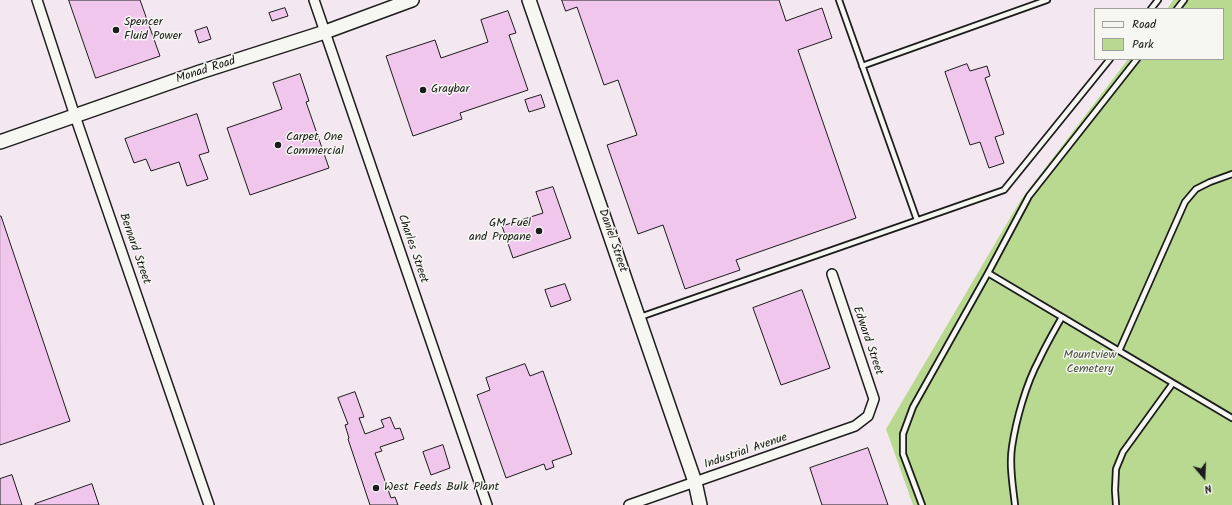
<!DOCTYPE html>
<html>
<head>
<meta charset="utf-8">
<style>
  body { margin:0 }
  #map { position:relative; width:1232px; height:505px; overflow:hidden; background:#f6f6f2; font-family:Kalam,sans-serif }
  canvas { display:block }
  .legend { position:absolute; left:1094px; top:8px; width:130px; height:52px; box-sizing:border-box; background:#f6f6f2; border:1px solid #9f9f9c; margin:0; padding:5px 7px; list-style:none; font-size:12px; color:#1c1c1c }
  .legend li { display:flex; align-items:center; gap:8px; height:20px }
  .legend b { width:20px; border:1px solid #9f9f9c }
  .north { position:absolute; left:1184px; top:457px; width:40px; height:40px; -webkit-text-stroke:3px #f6f6f2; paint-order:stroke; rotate:161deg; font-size:11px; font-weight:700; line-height:16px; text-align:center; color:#1c1c1c }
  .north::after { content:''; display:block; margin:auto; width:14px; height:18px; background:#1c1c1c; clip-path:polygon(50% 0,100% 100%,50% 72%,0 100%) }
</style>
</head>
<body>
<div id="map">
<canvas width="1232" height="505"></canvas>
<ul class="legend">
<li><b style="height:5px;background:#f6f6f2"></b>Road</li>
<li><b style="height:11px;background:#b9d890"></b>Park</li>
</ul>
<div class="north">N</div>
</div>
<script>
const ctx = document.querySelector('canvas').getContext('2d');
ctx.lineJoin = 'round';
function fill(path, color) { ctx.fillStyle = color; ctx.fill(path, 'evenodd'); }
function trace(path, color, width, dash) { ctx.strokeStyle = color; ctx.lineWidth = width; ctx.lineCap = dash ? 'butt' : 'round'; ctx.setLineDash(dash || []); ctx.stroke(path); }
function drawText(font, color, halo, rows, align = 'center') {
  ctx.font = font + ' Kalam,sans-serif'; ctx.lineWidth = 3; ctx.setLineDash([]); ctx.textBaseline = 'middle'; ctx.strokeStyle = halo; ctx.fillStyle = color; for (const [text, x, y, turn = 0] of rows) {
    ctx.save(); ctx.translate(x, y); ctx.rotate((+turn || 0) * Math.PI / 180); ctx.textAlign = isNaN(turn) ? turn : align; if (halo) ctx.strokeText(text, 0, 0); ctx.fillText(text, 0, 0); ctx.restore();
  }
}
const built = new Path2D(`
  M 0,0 L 1172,0 L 1165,9 L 1095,9 L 1095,59 L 1127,59 L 1020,201 L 886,429 L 913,505 L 0,505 Z`);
const green = new Path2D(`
  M 1173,0 L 1232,0 L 1232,505 L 913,505 L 886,429 L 1020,201 L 1128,59 L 1223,59 L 1223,9 L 1167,9 Z`);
const building = new Path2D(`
  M 69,0 L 140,0 L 160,56 L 96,78 Z
  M 562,0 L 779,0 L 786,21 L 822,8 L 832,38 L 798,50 L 856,218 L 736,260 L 740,270 L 685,289 L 663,225 L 638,234 L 607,145 L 637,135 L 618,80 L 604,85 L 577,7 L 566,11 Z
  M 285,8 L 288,16 L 272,21 L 269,13 Z
  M 508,11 L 516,33 L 509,35 L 528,90 L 460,113 L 462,119 L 413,136 L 386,56 L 435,40 L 441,58 L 488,42 L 481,20 Z
  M 207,27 L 211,39 L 199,43 L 195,31 Z
  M 967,64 L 970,71 L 987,66 L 990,76 L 985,78 L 1004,134 L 995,137 L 1004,163 L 989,168 L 980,142 L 970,145 L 945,72 Z
  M 300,74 L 309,101 L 306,102 L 329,168 L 250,195 L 227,128 L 282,109 L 273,83 Z
  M 541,95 L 545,107 L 529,112 L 525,100 Z
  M 197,114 L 209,152 L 199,155 L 208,179 L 187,186 L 179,162 L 151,171 L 146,159 L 134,163 L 125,139 Z
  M 553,187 L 571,238 L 513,258 L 502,226 L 543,213 L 536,192 Z
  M 0,216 L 1,216 L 70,421 L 0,445 Z
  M 565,284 L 571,300 L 551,307 L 545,290 Z
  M 802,290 L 830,368 L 781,385 L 753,308 Z
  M 525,364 L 530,376 L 543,371 L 572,454 L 552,461 L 554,467 L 546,470 L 544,464 L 506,478 L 477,395 L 490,390 L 486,378 Z
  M 355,392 L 364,417 L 359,418 L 365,434 L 384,427 L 381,420 L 390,417 L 395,429 L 400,428 L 404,439 L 380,447 L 382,451 L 375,453 L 391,498 L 395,497 L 398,505 L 370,505 L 348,439 L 349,438 L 345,425 L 348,424 L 338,398 Z
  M 443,445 L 450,468 L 431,475 L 423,452 Z
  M 868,448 L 888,505 L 822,505 L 810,468 Z
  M 12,475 L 22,505 L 0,505 L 0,479 Z
  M 92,484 L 99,505 L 35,505 L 35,504 Z`);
const lane = new Path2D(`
  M 839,0 L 917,220
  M 1151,9 L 1158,0
  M 1177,9 L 1184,0
  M 862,66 L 1047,0
  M 988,273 L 1029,196 L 1137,59
  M 640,317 L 1004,190 L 1110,59
  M 1119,351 L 1185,202 L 1196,189 L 1210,182 L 1232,174
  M 922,505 L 903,454 L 903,434 L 913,407 L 988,273 L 1232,418
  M 1015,505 C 1013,486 1009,466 1012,447 C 1016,420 1026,384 1039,360 C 1046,345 1054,331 1062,317
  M 1116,505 L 1115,490 L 1116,469 L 1123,452 L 1173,383`);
const street = new Path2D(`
  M 37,0 L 75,116 L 209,505
  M 314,0 L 487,505
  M 629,505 L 855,426 L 868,416 L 874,399 L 832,274`);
const secondary = new Path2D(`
  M 529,0 L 695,482 L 700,505
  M 0,142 L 200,72 L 325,32 L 412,0`);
const markers = [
  [116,30,4,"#1c1c1c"],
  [423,90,4,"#1c1c1c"],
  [278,145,4,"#1c1c1c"],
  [539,231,4,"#1c1c1c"],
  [376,488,4,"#1c1c1c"]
];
const poiNames = [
  ["Spencer",124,23],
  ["Fluid Power",124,37],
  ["Graybar",431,90],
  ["Carpet One",286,138],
  ["Commercial",286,152],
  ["GM Fuel",531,224,"right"],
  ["and Propane",531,238,"right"],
  ["West Feeds Bulk Plant",384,488]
];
const streetNames = [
  ["Monad Road",206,71,-18],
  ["Daniel Street",612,241,71],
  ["Bernard Street",134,249,71],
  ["Charles Street",412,249,71],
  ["Edward Street",867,341,71],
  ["Industrial Avenue",746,452,-19]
];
const parkNames = [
  ["Mountview",1090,356],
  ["Cemetery",1090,370]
];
fill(built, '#f4e8f0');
fill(green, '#b9d890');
fill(building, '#f1c6ed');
trace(building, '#1c1c1c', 1);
trace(lane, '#1c1c1c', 8);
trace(street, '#1c1c1c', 12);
trace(secondary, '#1c1c1c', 16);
trace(lane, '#f6f6f2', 4.5);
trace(street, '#f6f6f2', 9);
trace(secondary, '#f6f6f2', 13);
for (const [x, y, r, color] of markers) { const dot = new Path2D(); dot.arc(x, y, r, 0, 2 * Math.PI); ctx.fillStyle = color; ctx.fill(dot); trace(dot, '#f6f6f2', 1.5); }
drawText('12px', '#1c1c1c', '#f6f6f2', poiNames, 'left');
drawText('12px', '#1c1c1c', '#f6f6f2', streetNames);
drawText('12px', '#4b543f', '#f6f6f2', parkNames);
</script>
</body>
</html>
